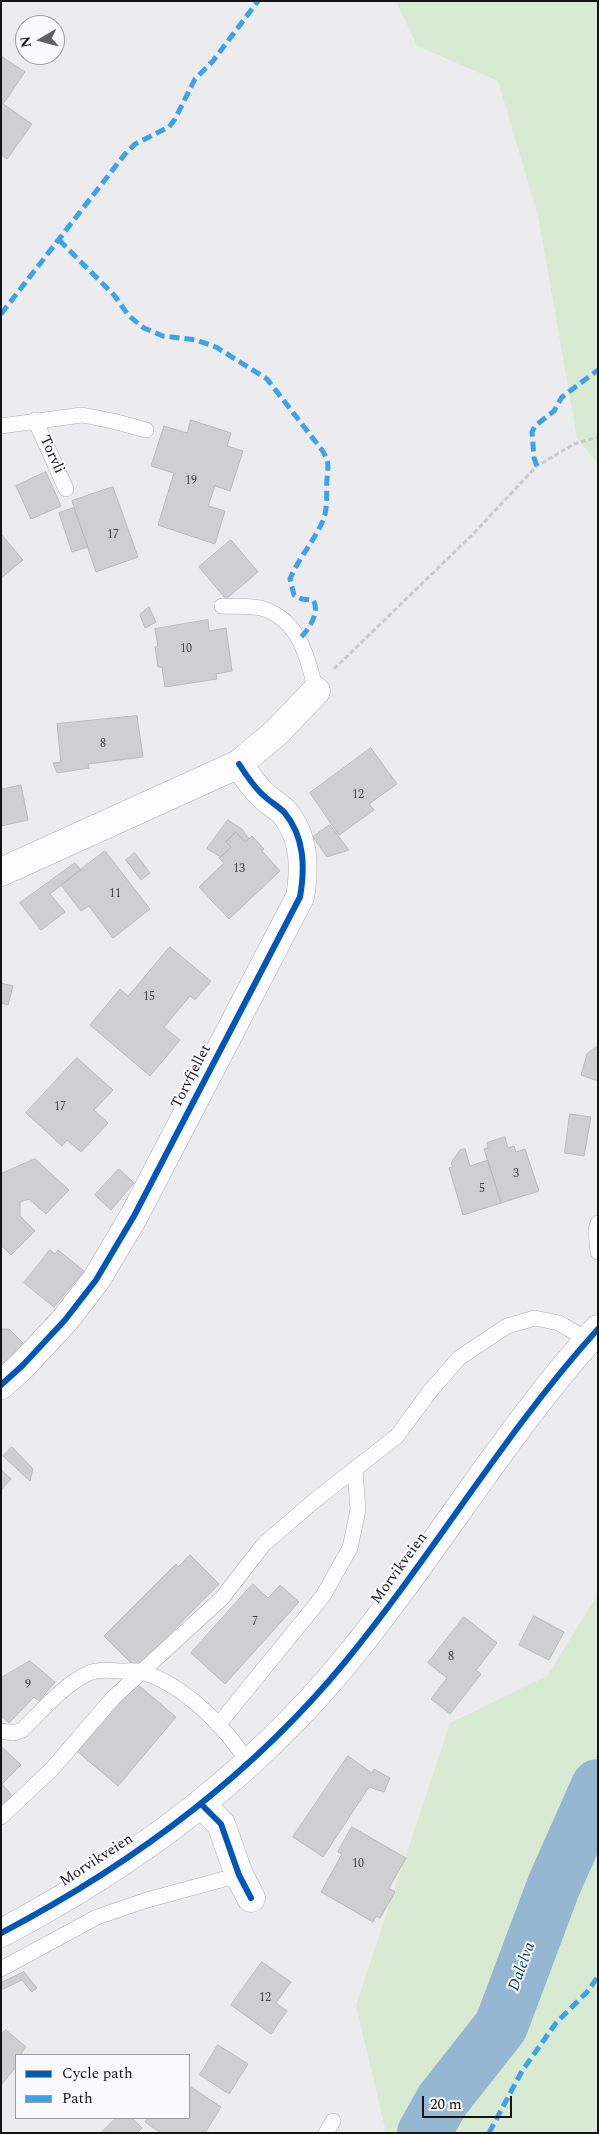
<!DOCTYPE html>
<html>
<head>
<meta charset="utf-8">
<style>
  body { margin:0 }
  #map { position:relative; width:599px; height:2134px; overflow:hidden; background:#ececef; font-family:Spectral,serif }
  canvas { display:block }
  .frame { position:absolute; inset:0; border:2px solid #141415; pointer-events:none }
  .legend { position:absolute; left:15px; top:2054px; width:175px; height:65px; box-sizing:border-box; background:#f9f9fe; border:1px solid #9d9da1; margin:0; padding:6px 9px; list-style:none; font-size:15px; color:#141415 }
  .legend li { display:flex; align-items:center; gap:10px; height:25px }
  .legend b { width:25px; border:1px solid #9d9da1 }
  .north { position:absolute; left:15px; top:15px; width:50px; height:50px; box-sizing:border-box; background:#f9f9fe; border:1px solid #9d9da1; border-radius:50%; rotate:262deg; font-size:14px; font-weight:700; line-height:20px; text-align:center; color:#141415 }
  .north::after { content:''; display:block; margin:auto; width:18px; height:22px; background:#606061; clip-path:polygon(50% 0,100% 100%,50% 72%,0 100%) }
  .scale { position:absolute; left:422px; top:2096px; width:90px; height:22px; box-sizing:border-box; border:2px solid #141415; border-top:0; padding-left:6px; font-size:15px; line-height:18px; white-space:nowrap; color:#141415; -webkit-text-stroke:4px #f9f9fe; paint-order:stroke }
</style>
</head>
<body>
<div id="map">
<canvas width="599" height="2134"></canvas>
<div class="frame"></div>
<ul class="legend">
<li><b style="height:6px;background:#0057b8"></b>Cycle path</li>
<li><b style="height:6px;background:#3da2ea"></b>Path</li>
</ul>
<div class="north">N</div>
<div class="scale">20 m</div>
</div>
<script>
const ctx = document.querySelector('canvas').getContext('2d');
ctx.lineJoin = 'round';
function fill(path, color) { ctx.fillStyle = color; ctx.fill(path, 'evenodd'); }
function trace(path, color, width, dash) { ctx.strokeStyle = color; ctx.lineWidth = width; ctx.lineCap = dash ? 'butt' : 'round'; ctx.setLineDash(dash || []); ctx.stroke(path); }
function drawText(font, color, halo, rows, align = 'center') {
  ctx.font = font + ' Spectral,serif'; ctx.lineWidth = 4; ctx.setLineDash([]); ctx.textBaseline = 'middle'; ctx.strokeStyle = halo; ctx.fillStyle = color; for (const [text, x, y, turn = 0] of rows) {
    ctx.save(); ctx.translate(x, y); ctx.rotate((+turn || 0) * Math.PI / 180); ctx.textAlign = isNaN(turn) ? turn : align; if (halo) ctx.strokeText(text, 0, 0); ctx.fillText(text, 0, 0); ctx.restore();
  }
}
const green = new Path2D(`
  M 396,1 L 598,1 L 598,464 L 577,438 L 538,216 L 498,81 L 417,46 Z
  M 598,1581 L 598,1756 L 588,1778 L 598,1789 L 598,2133 L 386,2133 L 356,2005 L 450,1723 L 547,1676 L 596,1597 Z`);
const river = new Path2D(`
  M 424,2133 L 442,2101 L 501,2026 L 554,1885 L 598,1786`);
const building = new Path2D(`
  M 1,56 L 25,72 L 3,104 L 32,124 L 7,159 L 1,155 Z
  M 191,420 L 231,433 L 227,446 L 243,451 L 230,491 L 215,486 L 208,506 L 225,511 L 215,544 L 158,525 L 174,473 L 151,466 L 164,426 L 187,433 Z
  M 46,472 L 61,506 L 31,519 L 16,486 Z
  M 113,487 L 138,557 L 96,572 L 72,501 Z
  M 74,508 L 88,547 L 72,552 L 59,513 Z
  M 1,534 L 23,560 L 1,578 Z
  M 231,540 L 258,572 L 226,599 L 199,567 Z
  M 149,607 L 156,622 L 145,628 L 140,615 Z
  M 208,620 L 209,631 L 226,628 L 232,671 L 216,674 L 217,679 L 165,687 L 162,667 L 158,667 L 155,647 L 158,646 L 155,629 Z
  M 137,716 L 143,757 L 88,764 L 89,768 L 57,773 L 53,763 L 61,762 L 57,724 Z
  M 371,748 L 397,784 L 369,804 L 374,810 L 339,835 L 310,793 Z
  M 1,784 L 2,789 L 21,785 L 28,820 L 1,826 Z
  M 228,820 L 242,829 L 249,839 L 245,842 L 236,832 L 226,842 L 231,847 L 221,857 L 207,849 Z
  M 330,825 L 349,850 L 327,857 L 313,837 Z
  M 236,832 L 245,842 L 252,836 L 264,849 L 262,851 L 280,871 L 229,919 L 199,887 L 224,863 L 219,858 L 231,847 L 226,842 Z
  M 105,851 L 150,909 L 113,938 L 89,906 L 81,911 L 61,885 Z
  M 135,853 L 150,873 L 141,880 L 126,860 Z
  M 75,863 L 81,870 L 50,894 L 65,912 L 41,930 L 20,903 Z
  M 170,947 L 211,981 L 195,1000 L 190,996 L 164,1027 L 180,1040 L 150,1076 L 90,1025 L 120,989 L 128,996 Z
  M 1,983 L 13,986 L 8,1005 L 1,1003 Z
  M 598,1046 L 598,1081 L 581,1075 L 587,1054 Z
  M 77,1058 L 113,1090 L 94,1110 L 108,1123 L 81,1152 L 67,1140 L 62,1146 L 26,1113 Z
  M 570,1114 L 591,1117 L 584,1156 L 565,1153 Z
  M 505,1137 L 508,1148 L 514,1146 L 516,1152 L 525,1149 L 539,1191 L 501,1203 L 484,1149 L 488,1148 L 487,1143 Z
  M 465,1149 L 470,1166 L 488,1160 L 501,1203 L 463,1215 L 449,1168 L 453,1167 L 451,1163 L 460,1150 Z
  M 35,1159 L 69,1190 L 46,1214 L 29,1199 L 20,1202 L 20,1216 L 35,1231 L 11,1255 L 1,1245 L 1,1174 Z
  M 119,1169 L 134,1183 L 111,1210 L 95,1195 Z
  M 50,1250 L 55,1254 L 58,1250 L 84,1271 L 54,1307 L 24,1283 Z
  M 1,1329 L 9,1329 L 25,1345 L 1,1367 Z
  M 12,1447 L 33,1469 L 30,1481 L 3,1456 Z
  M 1,1470 L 11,1479 L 1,1490 Z
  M 190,1555 L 219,1584 L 136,1668 L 104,1636 L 176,1564 L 178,1567 Z
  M 253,1584 L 268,1598 L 280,1585 L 299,1602 L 225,1684 L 191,1653 Z
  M 534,1616 L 564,1632 L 549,1660 L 519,1645 Z
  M 464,1617 L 497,1643 L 476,1670 L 481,1674 L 450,1714 L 431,1699 L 447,1678 L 428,1663 Z
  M 30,1661 L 55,1682 L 39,1701 L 34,1697 L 9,1723 L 1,1716 L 1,1678 Z
  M 136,1683 L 176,1717 L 118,1786 L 78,1752 Z
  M 1,1746 L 21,1765 L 2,1784 L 13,1797 L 1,1807 Z
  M 348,1756 L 372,1773 L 374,1769 L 390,1778 L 384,1792 L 369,1787 L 323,1857 L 293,1837 Z
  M 352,1827 L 406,1858 L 389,1888 L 395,1892 L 380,1918 L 376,1916 L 373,1922 L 321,1892 L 342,1854 L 338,1852 Z
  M 262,1962 L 291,1982 L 276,2003 L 287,2011 L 271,2034 L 231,2005 Z
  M 24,1972 L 37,1988 L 32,1992 L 22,1980 L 1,1990 L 1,1983 Z
  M 6,2030 L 26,2047 L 20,2055 L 16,2055 L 16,2067 L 1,2085 L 1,2035 Z
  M 218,2045 L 248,2064 L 229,2094 L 200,2075 Z
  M 191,2087 L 221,2107 L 205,2133 L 161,2133 L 145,2122 L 148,2118 L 189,2118 L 189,2090 Z
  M 116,2118 L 132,2118 L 142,2128 L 137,2133 L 101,2133 Z`);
const path = new Path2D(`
  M 334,669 L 473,534 L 537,466 L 574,444 L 598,437`);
const service = new Path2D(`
  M 35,420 L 66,489
  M 1,426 L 82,415 L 113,421 L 146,430
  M 222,606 C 235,607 252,605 264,609 C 300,621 308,659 316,691
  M 598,1223 L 596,1230 L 598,1252
  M 218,1725 L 323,1596 L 350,1548 L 358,1510 L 355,1470
  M 1,1731 L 14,1733 L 22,1730 C 42,1711 63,1685 89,1673 C 97,1669 110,1670 119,1671 C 127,1671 135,1670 142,1672 C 184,1685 225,1726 248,1763
  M 1,1817 L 52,1769 L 113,1698 L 222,1598 L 264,1544 L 314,1501 L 397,1436 L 431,1390 L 459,1358 L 507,1326 L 535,1318 L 559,1323 L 588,1340
  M 1,1969 L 97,1917 L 147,1900 L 239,1875
  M 326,2133 L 333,2121`);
const minor = new Path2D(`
  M 1,872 L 239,764 L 277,732 L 316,691
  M 1,1385 L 22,1366 L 65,1320 L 96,1280 L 134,1216 L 300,897 C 305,868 305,837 284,812 C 278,806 269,801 263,795 C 253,786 246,775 239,764
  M 201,1804 L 221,1824 L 239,1875 L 251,1898`);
const secondary = new Path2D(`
  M 1,1933 C 131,1865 251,1776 345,1662 C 433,1555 504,1433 598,1329`);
const quiet = new Path2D(`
  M 59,240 L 114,295 L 129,316 L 144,328 L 163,336 L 196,340 L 216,347 L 267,379 L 322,450 C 330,463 328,465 327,479 C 326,492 328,505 324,518 C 316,539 299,557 290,579 L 294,595 L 302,599 L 313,600 C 321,612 308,631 299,639
  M 1,314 L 125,154 L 135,144 L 169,127 L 175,119 L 195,79 L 213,61 L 258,1
  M 537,466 L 534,458 L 532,432 L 535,426 L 554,411 L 562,397 L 598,370
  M 489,2133 L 522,2071 L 556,2023 L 589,1990 L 598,1976`);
const cycleway = new Path2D(`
  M 1,1385 L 22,1366 L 65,1320 L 96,1280 L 134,1216 L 300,897 C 305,868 305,837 284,812 C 278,806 269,801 263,795 C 253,786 246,775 239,764
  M 201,1804 L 221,1824 L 239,1875 L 251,1898
  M 1,1933 C 131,1865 251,1776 345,1662 C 433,1555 504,1433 598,1329`);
const numberNames = [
  ["19",191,482],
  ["17",113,536],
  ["10",186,650],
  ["8",103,745],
  ["12",358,796],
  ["13",239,870],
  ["11",115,895],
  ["15",149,998],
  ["17",60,1108],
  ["3",516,1175],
  ["5",482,1190],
  ["7",255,1623],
  ["8",451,1658],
  ["9",28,1686],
  ["10",358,1865],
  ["12",265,1999]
];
const streetNames = [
  ["Torvli",51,455,66],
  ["Torvfjellet",192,1077,-63],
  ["Morvikveien",400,1569,-54],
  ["Morvikveien",97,1861,-33]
];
const waterNames = [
  ["Dalelva",523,1967,-70]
];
fill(green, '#d8ebd2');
trace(river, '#96b7d2', 54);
fill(building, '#cfcfd1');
trace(building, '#bababc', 1);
trace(service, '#adadb0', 16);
trace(minor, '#adadb0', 29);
trace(secondary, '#adadb0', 29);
trace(path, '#cacacb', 3, [5, 2.5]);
trace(service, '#fcfcfd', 15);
trace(minor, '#fcfcfd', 28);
trace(secondary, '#fcfcfd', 28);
trace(quiet, '#3da2ea', 5, [10, 5]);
trace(cycleway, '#0057b8', 6);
drawText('12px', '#434344', null, numberNames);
drawText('15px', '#141415', '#f9f9fe', streetNames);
drawText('italic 16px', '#023f64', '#f9f9fe', waterNames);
</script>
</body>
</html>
